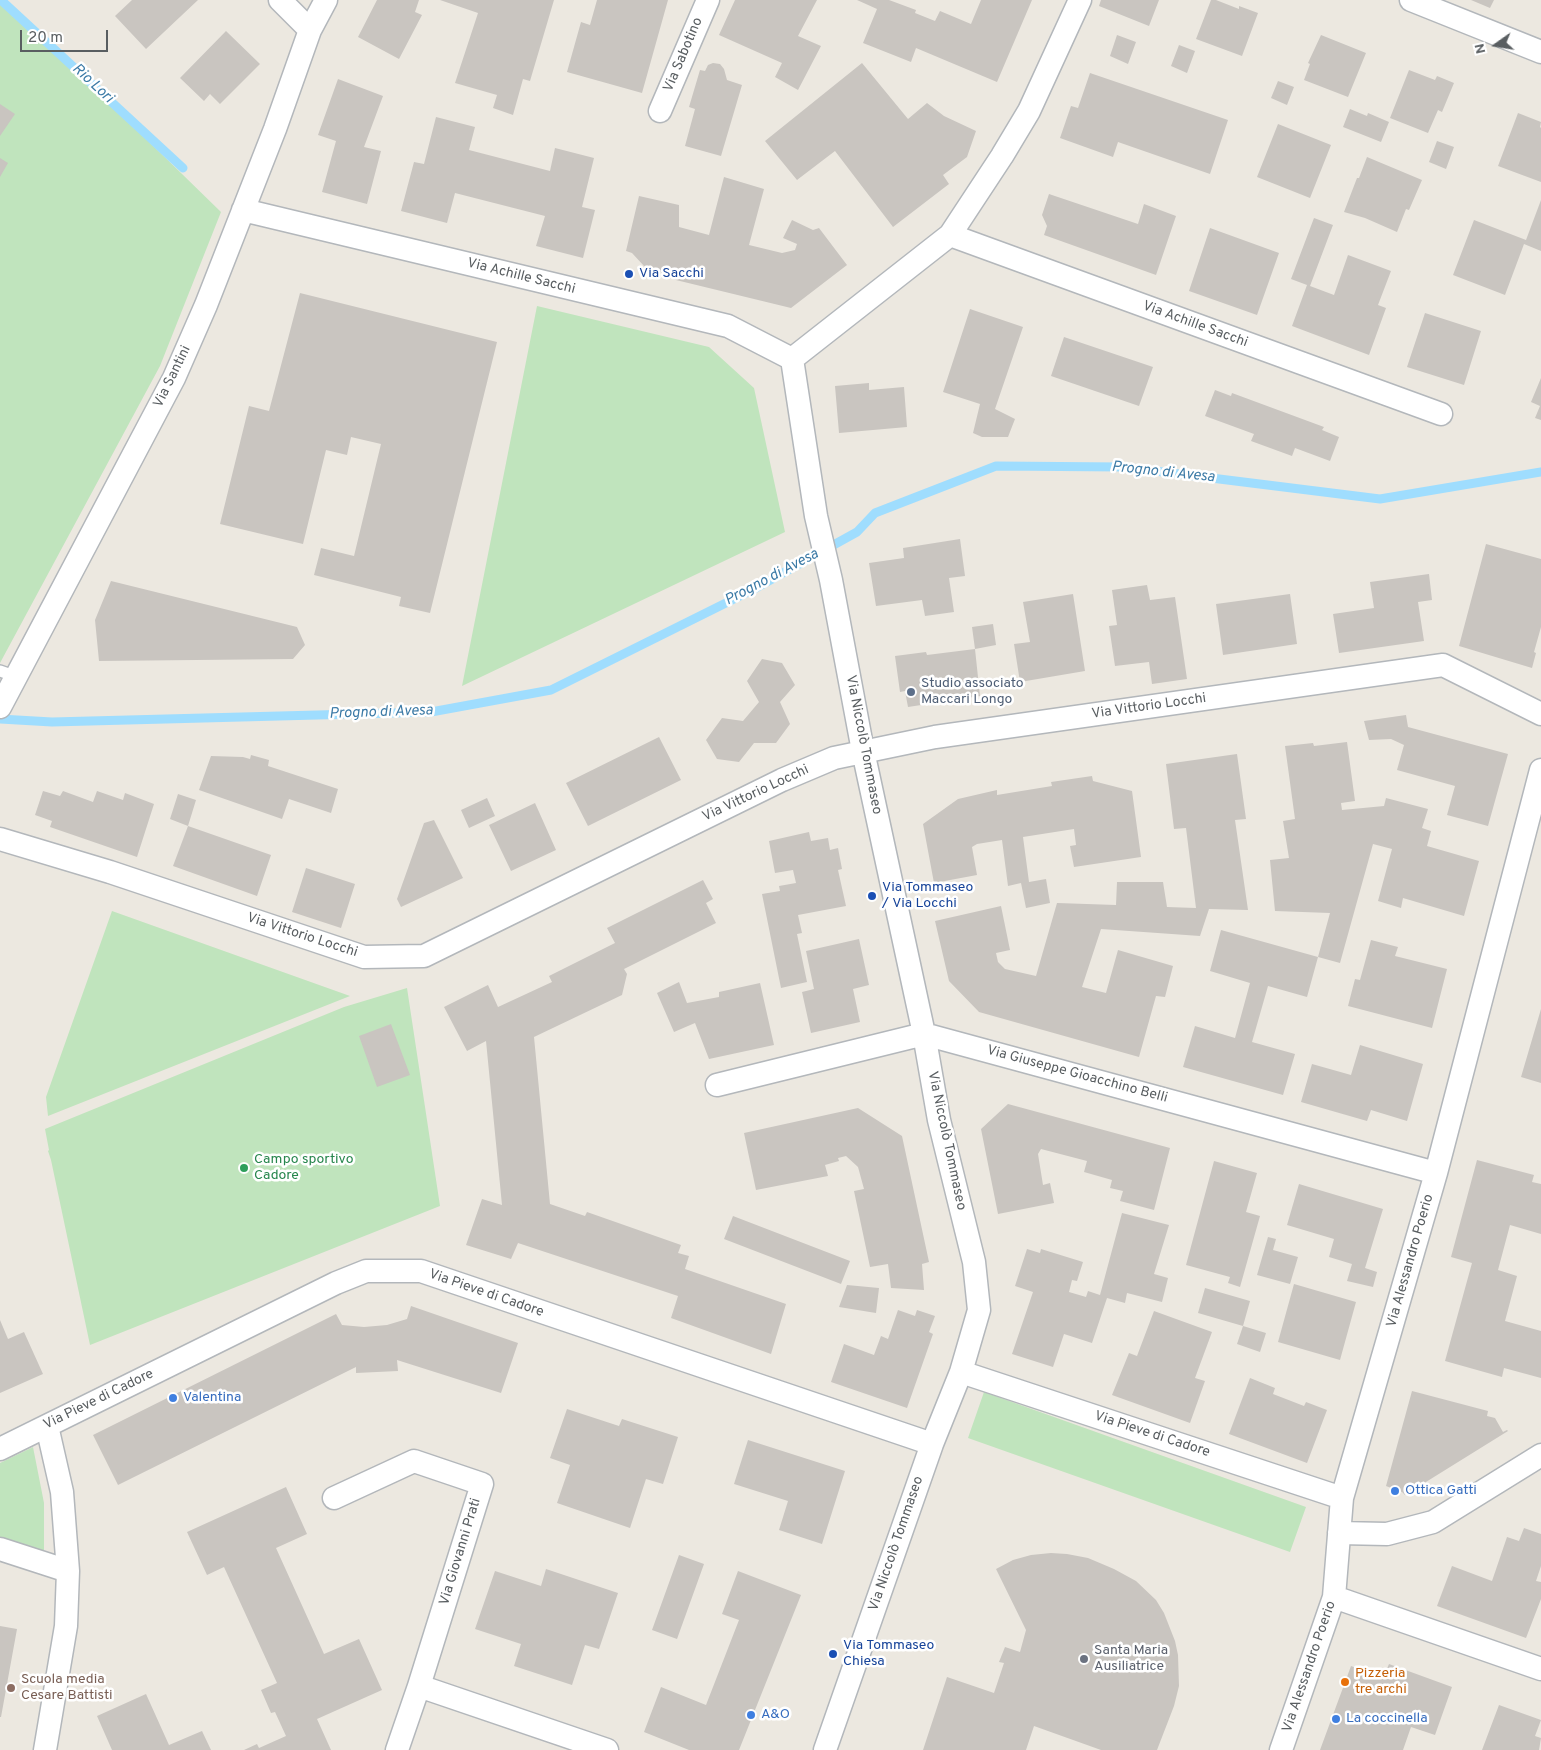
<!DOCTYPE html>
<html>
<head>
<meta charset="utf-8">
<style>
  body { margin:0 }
  #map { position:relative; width:1541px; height:1750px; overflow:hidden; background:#ece8e0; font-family:Overpass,sans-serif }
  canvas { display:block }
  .north { position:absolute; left:1471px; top:20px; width:50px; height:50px; -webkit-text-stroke:4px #fff; paint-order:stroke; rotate:257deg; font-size:14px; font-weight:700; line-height:20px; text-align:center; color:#595e61 }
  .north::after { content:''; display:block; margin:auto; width:18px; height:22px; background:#595e61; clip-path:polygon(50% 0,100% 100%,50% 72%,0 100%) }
  .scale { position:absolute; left:20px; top:30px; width:88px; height:22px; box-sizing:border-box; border:2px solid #595e61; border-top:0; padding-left:6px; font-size:15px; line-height:18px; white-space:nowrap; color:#595e61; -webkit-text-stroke:4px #fff; paint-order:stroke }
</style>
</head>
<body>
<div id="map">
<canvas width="1541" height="1750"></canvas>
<div class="north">N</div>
<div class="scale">20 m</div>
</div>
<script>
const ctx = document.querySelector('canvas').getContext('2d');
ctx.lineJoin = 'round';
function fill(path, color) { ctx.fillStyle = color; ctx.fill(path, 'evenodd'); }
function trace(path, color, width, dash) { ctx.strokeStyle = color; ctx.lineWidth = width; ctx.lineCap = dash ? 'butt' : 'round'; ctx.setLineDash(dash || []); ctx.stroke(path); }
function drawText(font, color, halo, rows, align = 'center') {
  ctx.font = font + ' Overpass,sans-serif'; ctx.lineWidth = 5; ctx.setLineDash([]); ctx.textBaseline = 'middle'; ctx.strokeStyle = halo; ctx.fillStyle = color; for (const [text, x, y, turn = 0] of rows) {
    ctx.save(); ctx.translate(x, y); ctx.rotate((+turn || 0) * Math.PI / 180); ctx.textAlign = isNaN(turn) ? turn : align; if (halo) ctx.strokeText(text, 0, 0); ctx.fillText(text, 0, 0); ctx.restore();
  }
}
const green = new Path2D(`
  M 0,0 L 21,17 L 221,212 L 160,366 L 0,663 Z
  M 537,306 L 709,347 L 754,388 L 785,532 L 462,686 Z
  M 112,911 L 350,996 L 48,1116 L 46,1097 Z
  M 407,988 L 440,1206 L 90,1345 L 51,1160 L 48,1151 L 49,1150 L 45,1129 L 344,1007 Z
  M 984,1392 L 1306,1507 L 1290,1552 L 968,1438 Z
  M 33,1447 L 44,1503 L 44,1557 L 0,1542 L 0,1463 Z`);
const stream = new Path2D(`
  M 1,0 L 183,168
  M 0,719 L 52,722 L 431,712 L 551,690 L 754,589 L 857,532 L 875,513 L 996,466 L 1123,467 L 1380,499 L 1541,472`);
const building = new Path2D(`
  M 132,0 L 198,0 L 146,49 L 115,16 Z
  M 377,0 L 419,0 L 415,12 L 422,15 L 399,59 L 358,37 Z
  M 440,0 L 554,0 L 530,81 L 523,79 L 513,115 L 493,108 L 497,95 L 455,83 L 478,13 Z
  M 597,0 L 668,0 L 642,93 L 567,72 L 581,22 L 590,25 Z
  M 735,0 L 817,0 L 798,36 L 821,46 L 798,90 L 775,77 L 782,63 L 719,35 Z
  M 857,0 L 889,0 L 916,10 L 915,13 L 935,21 L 940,11 L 971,24 L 981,0 L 1032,0 L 997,82 L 916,48 L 911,62 L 863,43 L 877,9 Z
  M 1101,0 L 1159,0 L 1149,26 L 1099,6 Z
  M 1211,0 L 1216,0 L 1239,9 L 1239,6 L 1258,13 L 1242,56 L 1196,39 Z
  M 1471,0 L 1494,0 L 1490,8 Z
  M 226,31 L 260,64 L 220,104 L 210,94 L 204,101 L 180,78 Z
  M 1117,35 L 1136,42 L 1128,64 L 1110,56 Z
  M 1321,35 L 1366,53 L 1348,97 L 1304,80 L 1310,64 L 1308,63 Z
  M 1179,45 L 1195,51 L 1187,73 L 1171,66 Z
  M 713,63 L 720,64 L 724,69 L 727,80 L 742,85 L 721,156 L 685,146 L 695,109 L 689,107 L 700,70 L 705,71 L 708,65 Z
  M 862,63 L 908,119 L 927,103 L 944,116 L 976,131 L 967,157 L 943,175 L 949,184 L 893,227 L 835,151 L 797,180 L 765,141 Z
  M 1409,70 L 1435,80 L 1437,76 L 1454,83 L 1442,112 L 1438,110 L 1428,133 L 1390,118 Z
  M 1090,73 L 1228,120 L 1210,174 L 1118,142 L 1113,157 L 1060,138 L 1071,106 L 1078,108 Z
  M 338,79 L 383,96 L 364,147 L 381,151 L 367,204 L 322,192 L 336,141 L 318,135 Z
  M 1278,81 L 1294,87 L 1287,105 L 1271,98 Z
  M 0,104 L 15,114 L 0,136 Z
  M 1350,109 L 1367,116 L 1368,113 L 1389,122 L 1381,142 L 1343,127 Z
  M 1518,113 L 1541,122 L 1540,127 L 1541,128 L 1541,182 L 1498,166 Z
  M 436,117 L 475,127 L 469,150 L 550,171 L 555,148 L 594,158 L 582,207 L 595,210 L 583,258 L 536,246 L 545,216 L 455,193 L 447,223 L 401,211 L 414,162 L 424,164 Z
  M 1278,124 L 1331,145 L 1310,198 L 1257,177 Z
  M 1437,141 L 1454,147 L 1446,169 L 1429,162 Z
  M 1367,157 L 1422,180 L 1409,210 L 1406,209 L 1397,232 L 1365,218 L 1344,212 L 1357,178 L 1359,178 Z
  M 0,158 L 8,163 L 0,177 Z
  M 724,177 L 764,189 L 749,245 L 782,253 L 795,250 L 797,244 L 783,238 L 792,220 L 813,230 L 819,228 L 847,265 L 791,308 L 643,272 L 644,266 L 632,253 L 626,251 L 639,196 L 679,205 L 679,227 L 709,235 Z
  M 1049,194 L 1138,224 L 1144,204 L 1176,216 L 1156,275 L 1044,235 L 1047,226 L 1042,215 Z
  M 1541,200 L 1541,251 L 1524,244 L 1505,295 L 1453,275 L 1474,220 L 1526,240 Z
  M 1314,218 L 1333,225 L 1310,286 L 1334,295 L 1348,255 L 1391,271 L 1378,305 L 1386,308 L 1369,355 L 1292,326 L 1307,285 L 1291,279 Z
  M 1210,228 L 1279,253 L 1257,315 L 1189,291 Z
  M 300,293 L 497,342 L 430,613 L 399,606 L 401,597 L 314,575 L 321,548 L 354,556 L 381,444 L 351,437 L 347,455 L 326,450 L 303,544 L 220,524 L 249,406 L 269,411 Z
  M 970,309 L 1023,327 L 995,409 L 1015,419 L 1008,437 L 982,437 L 973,433 L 980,404 L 943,392 Z
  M 1425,313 L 1481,331 L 1464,385 L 1407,367 Z
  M 1064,337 L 1153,367 L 1139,406 L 1051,376 Z
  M 1541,378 L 1541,420 L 1535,418 L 1540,406 L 1531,402 Z
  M 869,383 L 869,390 L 904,387 L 907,427 L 839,433 L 835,386 Z
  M 1215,390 L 1231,396 L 1232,393 L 1324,427 L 1322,430 L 1339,437 L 1330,461 L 1295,448 L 1292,456 L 1251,441 L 1254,434 L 1205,416 Z
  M 960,539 L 965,576 L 949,578 L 954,612 L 925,616 L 922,600 L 876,606 L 869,563 L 904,558 L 903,548 Z
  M 1486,544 L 1541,559 L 1541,627 L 1534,652 L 1536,653 L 1532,668 L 1459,646 Z
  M 1429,574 L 1432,600 L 1418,602 L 1424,641 L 1339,653 L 1333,614 L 1374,608 L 1370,582 Z
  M 111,581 L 297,627 L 305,645 L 293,659 L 99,661 L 95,620 Z
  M 1147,585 L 1150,600 L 1175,597 L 1187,679 L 1152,684 L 1149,662 L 1115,666 L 1109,626 L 1117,625 L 1112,590 Z
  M 1073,594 L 1085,671 L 1020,682 L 1014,644 L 1030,642 L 1023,602 Z
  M 1290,594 L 1297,644 L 1223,655 L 1216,604 Z
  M 993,624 L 996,645 L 975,649 L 972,627 Z
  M 975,649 L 980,696 L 908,707 L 905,691 L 900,692 L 895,656 L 926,652 L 927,655 Z
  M 762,659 L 782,663 L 795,685 L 780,702 L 790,724 L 776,743 L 754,743 L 739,762 L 717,759 L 706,740 L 722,718 L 743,721 L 759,702 L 747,681 Z
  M 1406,715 L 1408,727 L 1508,754 L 1488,826 L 1447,815 L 1455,786 L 1397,770 L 1404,745 L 1391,739 L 1369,740 L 1364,721 Z
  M 659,737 L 681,780 L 588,826 L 566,783 Z
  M 1347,742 L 1355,801 L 1341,803 L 1342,810 L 1384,806 L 1386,798 L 1428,809 L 1422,828 L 1431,831 L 1427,846 L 1479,861 L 1464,916 L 1403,898 L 1401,908 L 1378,901 L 1392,849 L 1373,844 L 1340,963 L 1318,957 L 1330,913 L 1275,911 L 1270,860 L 1289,858 L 1283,821 L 1295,819 L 1285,746 L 1313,743 L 1314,746 Z
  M 1237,754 L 1246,819 L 1235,820 L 1248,910 L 1209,909 L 1200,936 L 1101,929 L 1082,987 L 1106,993 L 1118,950 L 1173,966 L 1165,997 L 1156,996 L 1139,1057 L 979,1012 L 949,981 L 935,921 L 1001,906 L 1010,950 L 996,953 L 998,962 L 1005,969 L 1036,976 L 1057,903 L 1116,905 L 1117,882 L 1163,882 L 1167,907 L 1196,908 L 1186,828 L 1174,829 L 1166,764 Z
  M 251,755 L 269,760 L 268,766 L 338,789 L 331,813 L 289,799 L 282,819 L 199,790 L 211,756 L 243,757 L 250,759 Z
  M 1092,776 L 1093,781 L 1132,791 L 1141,857 L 1074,867 L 1070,846 L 1076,845 L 1074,829 L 1023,837 L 1029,882 L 1046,879 L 1050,903 L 1026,908 L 1021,883 L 1008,886 L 1002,840 L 977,844 L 972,847 L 977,875 L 934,883 L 923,824 L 958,799 L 997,790 L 997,795 L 1052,786 L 1051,782 Z
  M 43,791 L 60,796 L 63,791 L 93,802 L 97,791 L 123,800 L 125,793 L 154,804 L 137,857 L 50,827 L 52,821 L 35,815 Z
  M 178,794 L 196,800 L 188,826 L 170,819 Z
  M 487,798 L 495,816 L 469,828 L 461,810 Z
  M 535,803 L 556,850 L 511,871 L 489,825 Z
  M 434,820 L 463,878 L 401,907 L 397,899 L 424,823 Z
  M 188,826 L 271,855 L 257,896 L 173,866 Z
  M 809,832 L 811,841 L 828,838 L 830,850 L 838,848 L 842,869 L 838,870 L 846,906 L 798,915 L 802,933 L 797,934 L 807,982 L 781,988 L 762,894 L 780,891 L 779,886 L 796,883 L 793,870 L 775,873 L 769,841 Z
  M 306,868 L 355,884 L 341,928 L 292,912 Z
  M 703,880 L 713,899 L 706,903 L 716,923 L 624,969 L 627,974 L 622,995 L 534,1037 L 550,1204 L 585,1216 L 587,1212 L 681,1245 L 678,1253 L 689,1256 L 685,1269 L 786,1304 L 771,1354 L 671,1318 L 678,1296 L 518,1243 L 511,1259 L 466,1245 L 482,1199 L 502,1205 L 486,1041 L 467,1051 L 444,1007 L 488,985 L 498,1007 L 552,982 L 549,976 L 615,943 L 607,928 Z
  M 1221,930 L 1318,957 L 1307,997 L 1268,986 L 1252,1042 L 1295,1054 L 1283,1095 L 1183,1067 L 1195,1026 L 1235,1038 L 1250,983 L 1210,971 Z
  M 859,939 L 869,985 L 853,989 L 860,1022 L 811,1033 L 802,992 L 814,989 L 806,951 Z
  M 1371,940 L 1398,947 L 1395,956 L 1447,969 L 1432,1028 L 1348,1006 L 1355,979 L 1360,980 Z
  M 679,982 L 687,1003 L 719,997 L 719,992 L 760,983 L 774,1045 L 709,1059 L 695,1023 L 674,1032 L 657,993 Z
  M 1541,1009 L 1541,1083 L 1521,1077 Z
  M 391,1024 L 410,1075 L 377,1087 L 359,1036 Z
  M 1360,1045 L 1423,1064 L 1407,1121 L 1371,1110 L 1367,1121 L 1301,1102 L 1312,1064 L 1351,1075 Z
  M 1008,1104 L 1170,1148 L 1154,1210 L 1120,1201 L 1123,1191 L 1110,1188 L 1112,1180 L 1084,1172 L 1087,1161 L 1041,1149 L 1038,1154 L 1043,1185 L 1050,1183 L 1054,1203 L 998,1214 L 981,1129 Z
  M 858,1108 L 902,1136 L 929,1262 L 922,1264 L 924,1290 L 891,1288 L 888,1264 L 870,1267 L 854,1191 L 864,1189 L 858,1167 L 846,1156 L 838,1158 L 839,1161 L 825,1165 L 828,1176 L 756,1190 L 744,1133 Z
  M 1477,1160 L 1534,1175 L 1532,1182 L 1541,1184 L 1541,1234 L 1510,1225 L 1498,1270 L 1517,1276 L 1505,1321 L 1541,1331 L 1541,1378 L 1504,1368 L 1502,1377 L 1445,1361 L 1472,1263 L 1451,1257 Z
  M 1214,1161 L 1257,1173 L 1246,1212 L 1260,1216 L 1240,1287 L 1228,1283 L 1230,1277 L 1186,1265 Z
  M 1299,1184 L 1383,1209 L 1365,1268 L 1377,1272 L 1373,1287 L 1347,1281 L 1352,1264 L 1329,1257 L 1334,1239 L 1287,1225 Z
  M 1122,1213 L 1169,1225 L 1154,1274 L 1168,1278 L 1162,1302 L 1127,1293 L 1125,1303 L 1107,1298 L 1092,1343 L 1064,1334 L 1053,1367 L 1012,1354 L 1033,1292 L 1015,1286 L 1027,1249 L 1040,1253 L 1041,1249 L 1083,1262 L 1077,1281 L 1072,1280 L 1069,1292 L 1086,1297 L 1088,1291 L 1100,1295 Z
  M 733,1216 L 850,1261 L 841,1284 L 724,1239 Z
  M 1268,1237 L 1276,1239 L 1273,1250 L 1298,1257 L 1290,1284 L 1257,1275 Z
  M 1294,1284 L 1356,1302 L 1340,1360 L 1278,1342 Z
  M 847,1285 L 879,1288 L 876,1313 L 839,1307 Z
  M 1205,1288 L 1250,1301 L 1243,1326 L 1198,1313 Z
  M 411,1306 L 518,1343 L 501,1393 L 397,1360 L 398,1371 L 356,1373 L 356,1367 L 118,1485 L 93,1435 L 336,1314 L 342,1325 L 364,1327 L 387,1325 L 407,1319 Z
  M 898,1310 L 915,1316 L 917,1310 L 935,1316 L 929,1332 L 933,1334 L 907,1408 L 831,1382 L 844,1344 L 874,1355 L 881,1336 L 888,1339 Z
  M 1154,1311 L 1212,1332 L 1195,1378 L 1205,1381 L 1190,1423 L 1112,1395 L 1129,1353 L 1137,1356 Z
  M 0,1320 L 8,1339 L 24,1332 L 43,1374 L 0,1393 Z
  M 1243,1326 L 1266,1333 L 1260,1352 L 1237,1344 Z
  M 1250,1378 L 1275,1388 L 1273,1394 L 1304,1406 L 1306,1402 L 1327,1410 L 1307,1463 L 1229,1434 Z
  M 1412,1391 L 1488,1411 L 1487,1416 L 1495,1418 L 1503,1432 L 1507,1430 L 1508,1431 L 1405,1495 L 1402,1492 L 1386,1486 Z
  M 567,1409 L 619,1426 L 622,1419 L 678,1437 L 663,1484 L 646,1479 L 630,1528 L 557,1503 L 570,1465 L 550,1458 Z
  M 748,1440 L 845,1471 L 822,1544 L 779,1530 L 788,1501 L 734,1484 Z
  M 286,1487 L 307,1534 L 276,1548 L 324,1654 L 359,1639 L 382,1690 L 317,1719 L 331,1750 L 244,1750 L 257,1744 L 259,1748 L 286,1736 L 275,1712 L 271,1713 L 261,1690 L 277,1683 L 224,1567 L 207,1575 L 187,1532 Z
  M 1524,1528 L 1541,1534 L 1541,1566 L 1536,1581 L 1541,1582 L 1541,1599 L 1526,1638 L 1437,1606 L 1452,1566 L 1492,1581 L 1507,1537 L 1519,1541 Z
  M 1051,1553 L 1067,1554 L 1088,1558 L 1114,1569 L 1136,1581 L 1156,1600 L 1164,1613 L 1175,1641 L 1178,1655 L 1179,1686 L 1174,1706 L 1157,1750 L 1101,1750 L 1034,1726 L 1026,1750 L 923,1750 L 947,1677 L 994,1693 L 1004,1663 L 999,1662 L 1005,1647 L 1020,1652 L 1026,1630 L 996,1569 L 1013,1560 L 1031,1555 Z
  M 679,1555 L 704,1564 L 677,1639 L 652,1630 Z
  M 546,1569 L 618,1593 L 599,1649 L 585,1645 L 572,1685 L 514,1666 L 521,1644 L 475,1629 L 495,1571 L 541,1586 Z
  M 738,1571 L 801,1595 L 739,1750 L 689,1750 L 644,1732 L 661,1687 L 706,1705 L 739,1620 L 722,1614 Z
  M 0,1626 L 17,1629 L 1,1717 L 0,1717 Z
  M 1389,1664 L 1452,1687 L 1435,1735 L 1411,1727 L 1403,1750 L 1320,1750 L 1351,1666 L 1383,1678 Z
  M 146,1694 L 169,1745 L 202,1731 L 211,1750 L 112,1750 L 97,1716 Z
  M 1499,1705 L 1541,1720 L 1535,1736 L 1541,1738 L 1539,1750 L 1482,1750 Z`);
const lane = new Path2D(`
  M 0,671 L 17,677`);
const street = new Path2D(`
  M 280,0 L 310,30
  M 1411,0 L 1541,52
  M 660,111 L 708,0
  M 243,210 L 728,326 L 792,359
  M 950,235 L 1441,414
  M 792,359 L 816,516 L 831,580 L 863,751 L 924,1034 L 939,1120 L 974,1262 L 979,1310 L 961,1372 L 932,1444 L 825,1750
  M 792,359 L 950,235 L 1002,156 L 1029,111 L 1080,0
  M 0,707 L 174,378 L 206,305 L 275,129 L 310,30 L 326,0
  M 0,839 L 110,872 L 364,957 L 424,956 L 782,780 L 834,758 L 935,737 L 1443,665 L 1541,714
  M 717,1085 L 924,1034 L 1436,1173
  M 961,1372 L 1342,1498
  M 0,1449 L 336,1283 L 366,1271 L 421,1271 L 932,1444
  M 334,1498 L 414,1461 L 482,1484 L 419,1686 L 607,1750
  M 1339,1533 L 1387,1534 L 1433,1522 L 1541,1455
  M 0,1549 L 68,1571
  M 1334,1597 L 1541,1669
  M 45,1750 L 66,1626 L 68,1571 L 62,1492 L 47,1426
  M 397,1750 L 419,1686
  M 1281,1750 L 1334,1597 L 1342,1498 L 1436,1173 L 1541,770`);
const markers = [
  [629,274,5,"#1a4fb4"],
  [911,692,5,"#5c6f8a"],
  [872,896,5,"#1a4fb4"],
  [244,1168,5,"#2e9e5b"],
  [173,1398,5,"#3f7fe0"],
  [1395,1491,5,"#3f7fe0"],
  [833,1654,5,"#1a4fb4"],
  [1084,1659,5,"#6b7280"],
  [1345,1682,5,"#e8710a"],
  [11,1688,5,"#8d6e63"],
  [751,1715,5,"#3f7fe0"],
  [1336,1719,5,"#3f7fe0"]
];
const streetNames = [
  ["Via Sabotino",684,55,-67],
  ["Via Achille Sacchi",521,277,14],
  ["Via Achille Sacchi",1195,325,20],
  ["Via Santini",173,377,-64],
  ["Via Vittorio Locchi",1149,707,-8],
  ["Via Niccolò Tommaseo",863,745,79],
  ["Via Vittorio Locchi",756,794,-25],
  ["Via Vittorio Locchi",302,936,18],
  ["Via Giuseppe Gioacchino Belli",1077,1075,15],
  ["Via Niccolò Tommaseo",946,1141,78],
  ["Via Alessandro Poerio",1411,1261,-74],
  ["Via Pieve di Cadore",486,1294,19],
  ["Via Pieve di Cadore",99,1400,-26],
  ["Via Pieve di Cadore",1152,1435,18],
  ["Via Niccolò Tommaseo",897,1544,-71],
  ["Via Giovanni Prati",461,1552,-73],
  ["Via Alessandro Poerio",1310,1667,-71]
];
const transitNames = [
  ["Via Sacchi",639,274],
  ["Via Tommaseo",882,888],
  ["/ Via Locchi",882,904],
  ["Via Tommaseo",843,1646],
  ["Chiesa",843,1662]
];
const serviceNames = [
  ["Studio associato",921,684],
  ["Maccari Longo",921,700]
];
const leisureNames = [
  ["Campo sportivo",254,1160],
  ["Cadore",254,1176]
];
const shopNames = [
  ["Valentina",183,1398],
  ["Ottica Gatti",1405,1491],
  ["A&O",761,1715],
  ["La coccinella",1346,1719]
];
const worshipNames = [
  ["Santa Maria",1094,1651],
  ["Ausiliatrice",1094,1667]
];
const foodNames = [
  ["Pizzeria",1355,1674],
  ["tre archi",1355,1690]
];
const educationNames = [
  ["Scuola media",21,1680],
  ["Cesare Battisti",21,1696]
];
const waterNames = [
  ["Rio Lori",92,84,43],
  ["Progno di Avesa",1163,473,6],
  ["Progno di Avesa",772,578,-28],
  ["Progno di Avesa",381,713,-2]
];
fill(green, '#c0e4bd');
trace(stream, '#9fddfe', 9);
fill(building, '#c9c5c0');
trace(lane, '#b3b7bb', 14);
trace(street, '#b3b7bb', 25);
trace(lane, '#fff', 11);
trace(street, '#fff', 22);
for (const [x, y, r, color] of markers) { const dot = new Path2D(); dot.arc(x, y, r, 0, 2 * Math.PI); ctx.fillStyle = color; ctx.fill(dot); trace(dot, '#fff', 2); }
drawText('14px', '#595e61', '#fff', streetNames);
drawText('14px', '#164399', '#fff', transitNames, 'left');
drawText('14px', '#4e5e75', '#fff', serviceNames, 'left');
drawText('14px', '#27864d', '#fff', leisureNames, 'left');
drawText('14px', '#366cbe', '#fff', shopNames, 'left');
drawText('14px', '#5b616d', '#fff', worshipNames, 'left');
drawText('14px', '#c56008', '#fff', foodNames, 'left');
drawText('14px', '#785e54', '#fff', educationNames, 'left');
drawText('italic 15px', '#3b7aa6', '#fff', waterNames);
</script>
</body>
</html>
